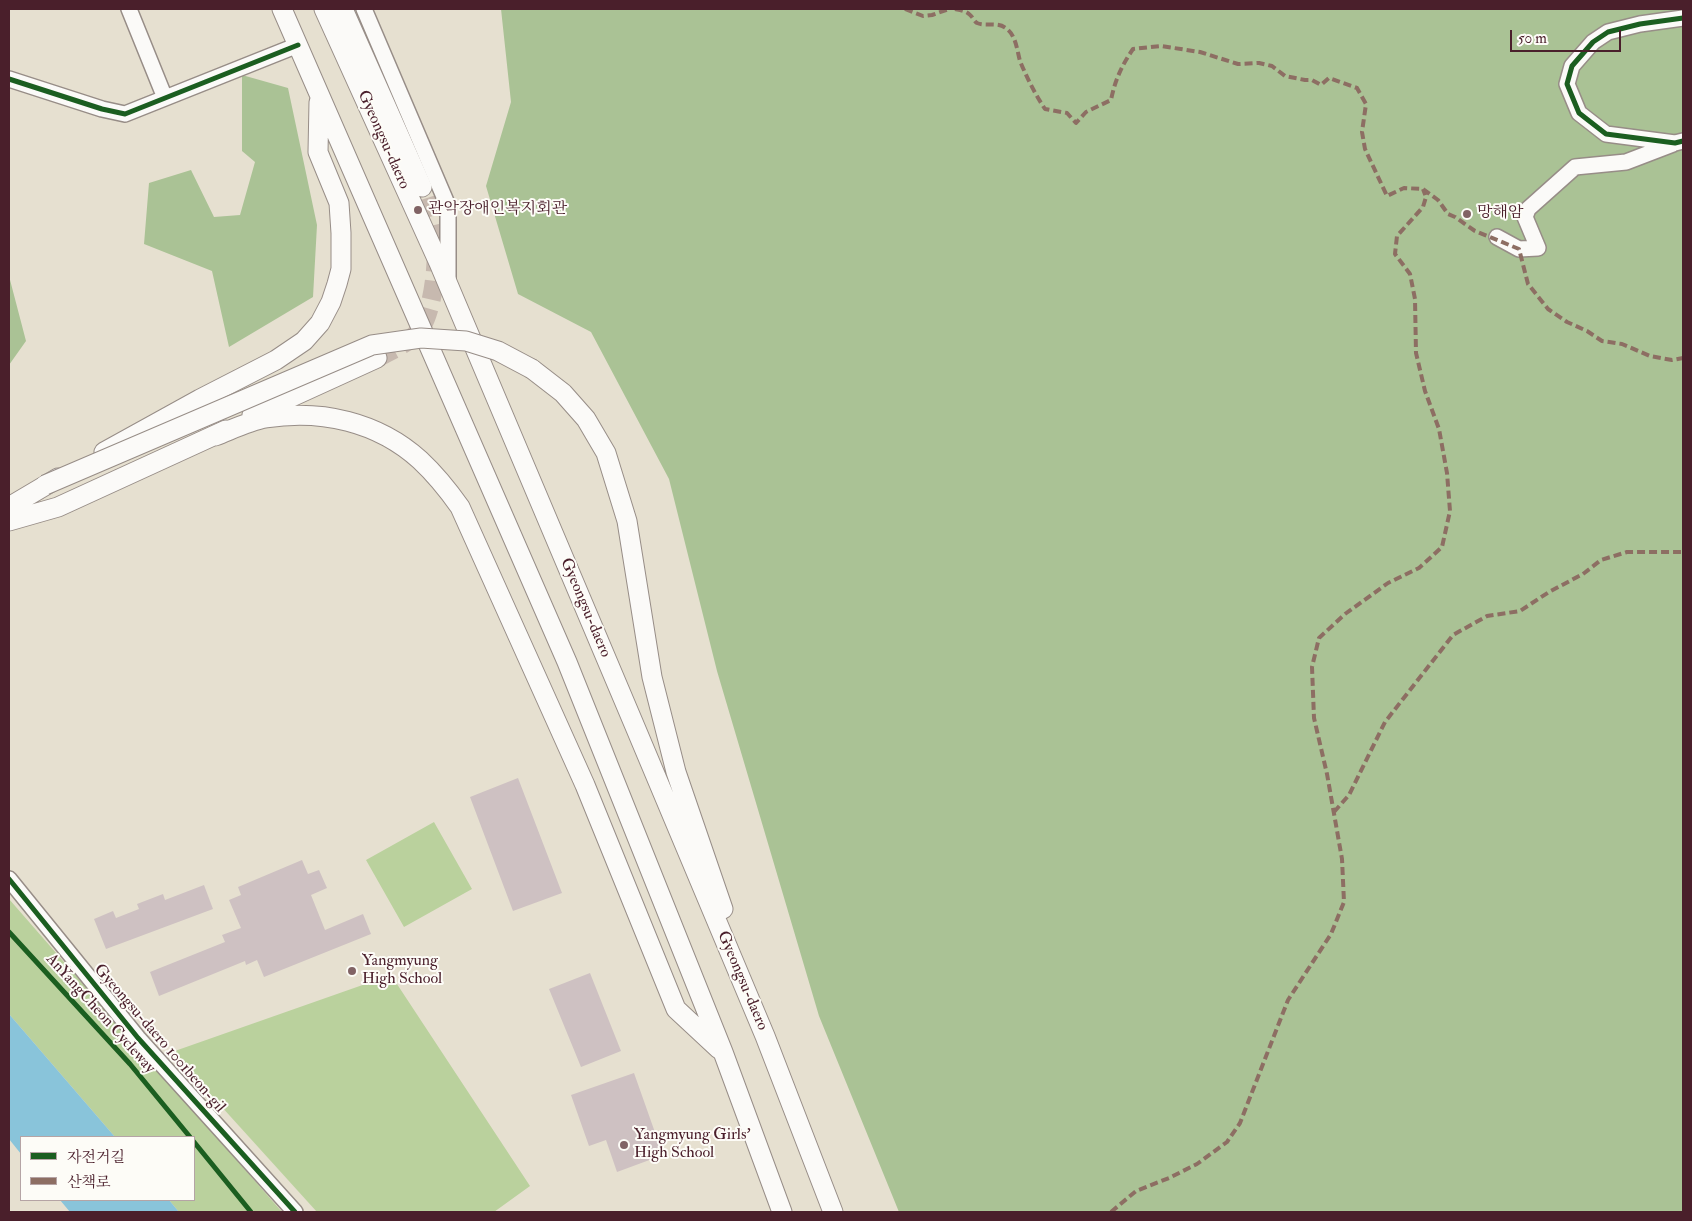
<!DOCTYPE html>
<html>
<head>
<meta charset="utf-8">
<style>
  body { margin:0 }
  #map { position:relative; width:1692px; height:1221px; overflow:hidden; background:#e6e0d0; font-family:"IM FELL Double Pica","Noto Serif KR",serif }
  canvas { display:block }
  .frame { position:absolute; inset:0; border:10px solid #4a1f2b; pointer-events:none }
  .legend { position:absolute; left:20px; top:1136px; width:175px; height:65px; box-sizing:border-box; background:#fdfcf7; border:1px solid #b5a4a5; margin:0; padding:6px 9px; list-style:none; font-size:15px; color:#4a1f2b }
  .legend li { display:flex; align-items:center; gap:10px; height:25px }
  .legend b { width:25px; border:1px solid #b5a4a5 }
  .scale { position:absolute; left:1510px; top:30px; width:111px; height:22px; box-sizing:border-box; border:2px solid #4a1f2b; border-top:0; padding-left:6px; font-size:15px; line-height:18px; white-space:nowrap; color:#4a1f2b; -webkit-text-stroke:4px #fdfcf7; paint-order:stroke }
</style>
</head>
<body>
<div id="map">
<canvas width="1692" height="1221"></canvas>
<div class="frame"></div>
<ul class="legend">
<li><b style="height:6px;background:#1b5e20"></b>자전거길</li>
<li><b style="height:6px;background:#8d6e63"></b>산책로</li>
</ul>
<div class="scale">50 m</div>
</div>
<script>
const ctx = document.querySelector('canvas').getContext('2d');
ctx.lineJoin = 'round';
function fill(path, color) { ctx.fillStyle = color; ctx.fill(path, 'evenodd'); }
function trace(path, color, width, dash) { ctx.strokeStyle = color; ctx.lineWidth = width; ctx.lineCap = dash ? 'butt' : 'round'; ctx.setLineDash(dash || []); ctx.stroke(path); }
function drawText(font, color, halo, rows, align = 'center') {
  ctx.font = font + ' "IM FELL Double Pica","Noto Serif KR",serif'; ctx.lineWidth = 4; ctx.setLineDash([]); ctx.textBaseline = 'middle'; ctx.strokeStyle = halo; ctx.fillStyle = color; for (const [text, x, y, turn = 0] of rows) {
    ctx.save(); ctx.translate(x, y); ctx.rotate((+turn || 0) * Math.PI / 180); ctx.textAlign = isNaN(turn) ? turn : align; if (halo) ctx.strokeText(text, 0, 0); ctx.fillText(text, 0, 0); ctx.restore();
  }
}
const green = new Path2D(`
  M 434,822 L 472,889 L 404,927 L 366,860 Z
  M 9,899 L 282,1212 L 179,1212 L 169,1200 L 194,1200 L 194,1137 L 115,1137 L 9,1014 Z
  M 391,975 L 530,1186 L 494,1212 L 317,1212 L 172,1052 Z`);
const forest = new Path2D(`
  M 501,9 L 1683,9 L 1683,1212 L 899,1212 L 819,1016 L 717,671 L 669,479 L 591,332 L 518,294 L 486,186 L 511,102 Z
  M 242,75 L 288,88 L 317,225 L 313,297 L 229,347 L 212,271 L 144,244 L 149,183 L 191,170 L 214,217 L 240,215 L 255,162 L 242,151 Z
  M 9,276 L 26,341 L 9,365 Z`);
const water = new Path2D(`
  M 9,1014 L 115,1137 L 21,1137 L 21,1154 L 9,1139 Z
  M 60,1200 L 169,1200 L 179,1212 L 70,1212 Z`);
const building = new Path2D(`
  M 518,778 L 562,893 L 513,911 L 470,797 Z
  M 302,860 L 308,874 L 319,870 L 327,888 L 311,895 L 325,930 L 363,914 L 371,934 L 264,977 L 257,960 L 246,965 L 245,961 L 159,996 L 150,972 L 225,942 L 222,935 L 241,928 L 229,900 L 241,895 L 238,887 Z
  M 204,885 L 213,909 L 106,949 L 94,919 L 113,911 L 116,918 L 139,909 L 137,904 L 163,894 L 165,900 Z
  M 590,973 L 621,1051 L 581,1067 L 549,989 Z
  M 634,1073 L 663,1155 L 617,1172 L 606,1140 L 589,1146 L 571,1095 Z`);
const majorTunnel = new Path2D(`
  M 377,358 C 390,351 407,344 417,333 C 434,315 439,256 435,232 C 432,217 427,202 422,187`);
const minor = new Path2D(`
  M 129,9 L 165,98
  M 364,9 L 448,206 L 448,279
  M 1683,18 L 1640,24 L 1608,32 L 1593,42 L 1572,66 L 1567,84 L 1579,113 L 1606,134 L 1675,143 L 1683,141
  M 9,79 L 102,109 L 125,114 L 298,45
  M 1497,237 L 1519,249 L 1538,248 L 1525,217 L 1528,209 L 1575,167 L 1626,162 L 1673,144
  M 9,879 L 138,1038 L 295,1212`);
const major = new Path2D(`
  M 282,9 L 567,662 L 723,1052 L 782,1212
  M 324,9 L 439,263 L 636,729 L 765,1036 L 833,1212
  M 343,9 L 422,187
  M 532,369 L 563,393 L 586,419 L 606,453 L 627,521 L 652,677 L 676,772 L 723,909
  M 252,415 L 377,358
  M 215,436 C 231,430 249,421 266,418 C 321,409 378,422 420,460 C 435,474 448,490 460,507 L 585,785 L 676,1009 L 719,1049
  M 104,452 L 200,399 L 276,360 L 304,341 L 320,323 L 331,302 L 337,284 L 341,269 L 341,233 L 339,203 L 318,152 L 319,102
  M 9,507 L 58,478
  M 9,521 L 58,507 L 226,430`);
const majorBridge = new Path2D(`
  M 45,485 L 372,345 L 421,338 L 466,341 L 498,351 L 532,369`);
const quiet = new Path2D(`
  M 905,9 L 923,16 L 932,15 L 949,9
  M 955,9 C 960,10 966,11 969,14 C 973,17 974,21 977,23 C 986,27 998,21 1007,29 C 1016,36 1017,50 1020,61 C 1027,78 1035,94 1045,109 L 1067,113 L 1076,123 L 1086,112 L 1111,100 C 1115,80 1122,65 1133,49 L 1161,46 L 1200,52 L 1238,64 L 1259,63 L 1272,66 L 1285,76 L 1305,80 L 1312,80 L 1321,85 L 1329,78 L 1357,88 L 1366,104 L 1362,132 L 1365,149 L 1387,196 L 1404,188 L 1423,189 L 1438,200 L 1448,214 L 1455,217 L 1475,231 L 1519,249 L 1528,284 L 1548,309 L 1567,322 L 1587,331 L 1602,341 L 1622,344 L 1650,356 L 1672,360 L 1683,358
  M 1334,812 L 1349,795 L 1385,722 L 1453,635 L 1487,616 L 1520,611 L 1549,592 L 1583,574 L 1601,560 L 1627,552 L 1683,552
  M 1111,1212 L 1136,1191 L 1169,1178 L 1197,1164 L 1227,1142 L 1240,1123 L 1288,1000 L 1331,934 L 1344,902 L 1342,859 L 1327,774 L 1314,718 L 1312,667 L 1319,638 L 1345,614 L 1388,583 L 1419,568 L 1442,547 L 1450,511 L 1447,473 L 1439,429 L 1425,391 L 1416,353 L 1415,299 L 1410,274 L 1395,254 L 1397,236 L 1423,207 L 1426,197 L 1423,189`);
const cycleway = new Path2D(`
  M 1683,18 L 1640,24 L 1608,32 L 1593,42 L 1572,66 L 1567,84 L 1579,113 L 1606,134 L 1675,143 L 1683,141
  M 9,79 L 102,109 L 125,114 L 298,45
  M 9,879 L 138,1038 L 295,1212
  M 9,932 L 130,1064 L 190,1137
  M 194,1142 L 251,1212`);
const markers = [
  [418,210,5,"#816365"],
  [1467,214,5,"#816365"],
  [352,971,5,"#816365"],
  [624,1145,5,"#816365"]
];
const streetNames = [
  ["Gyeongsu-daero",383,140,66],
  ["Gyeongsu-daero",585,608,67],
  ["Gyeongsu-daero",742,981,67],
  ["AnYangCheon Cycleway",100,1014,48],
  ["Gyeongsu-daero 1001beon-gil",159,1039,49]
];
const poiNames = [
  ["관악장애인복지회관",428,210],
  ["망해암",1477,214],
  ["Yangmyung",362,962],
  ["High School",362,980],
  ["Yangmyung Girls'",634,1136],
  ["High School",634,1154]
];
fill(green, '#bad19d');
fill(forest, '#aac295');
fill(water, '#89c4da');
fill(building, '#cec1c2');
trace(majorTunnel, '#c7b9af', 19, [19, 9]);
trace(minor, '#978d87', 18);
trace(major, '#978d87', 21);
trace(minor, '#fbfaf8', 15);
trace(major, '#fbfaf8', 19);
trace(majorBridge, '#978d87', 21, []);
trace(majorBridge, '#fbfaf8', 19);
trace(quiet, '#8d6e63', 4, [8, 4]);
trace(cycleway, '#1b5e20', 5);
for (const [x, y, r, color] of markers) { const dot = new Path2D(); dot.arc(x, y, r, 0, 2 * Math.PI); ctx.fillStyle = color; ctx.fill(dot); trace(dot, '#fdfcf7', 2); }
drawText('16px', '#4a1f2b', '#fdfcf7', streetNames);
drawText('16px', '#4a1f2b', '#fdfcf7', poiNames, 'left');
</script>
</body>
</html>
